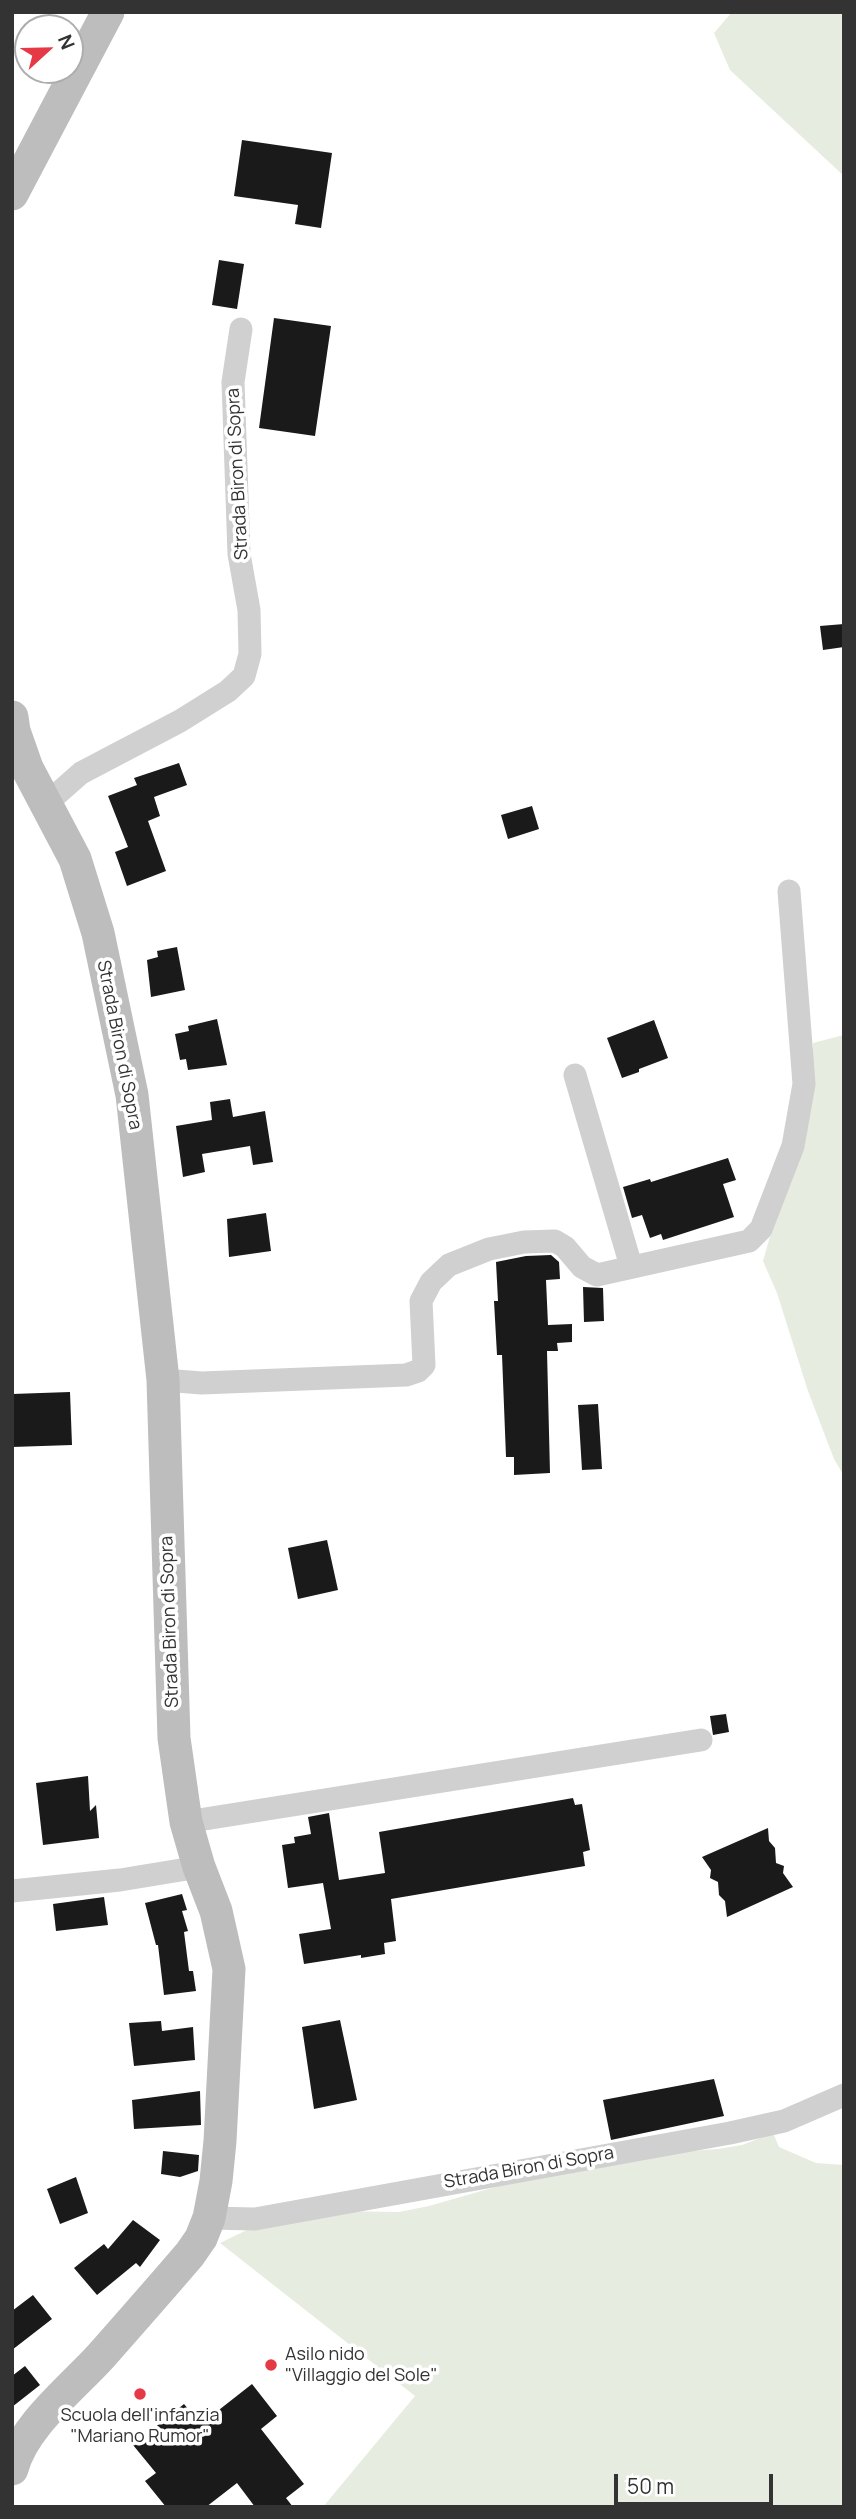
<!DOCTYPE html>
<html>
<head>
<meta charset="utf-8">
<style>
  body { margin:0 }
  #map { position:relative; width:856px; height:2519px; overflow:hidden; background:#fff; font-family:Manrope,sans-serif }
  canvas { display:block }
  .frame { position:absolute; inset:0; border:14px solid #333; pointer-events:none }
  .north { position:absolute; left:14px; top:14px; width:70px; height:70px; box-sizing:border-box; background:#fff; border:2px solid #adadad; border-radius:50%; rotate:68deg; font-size:19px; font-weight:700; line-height:28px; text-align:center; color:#333 }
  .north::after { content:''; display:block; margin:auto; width:24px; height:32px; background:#e63946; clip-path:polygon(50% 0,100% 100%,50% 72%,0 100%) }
  .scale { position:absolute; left:614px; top:2474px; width:159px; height:32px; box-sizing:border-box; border:4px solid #333; border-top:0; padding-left:9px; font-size:21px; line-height:24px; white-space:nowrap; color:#333; -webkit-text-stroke:5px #fff; paint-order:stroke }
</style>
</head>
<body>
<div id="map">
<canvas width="856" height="2519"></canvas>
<div class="frame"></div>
<div class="north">N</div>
<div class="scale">50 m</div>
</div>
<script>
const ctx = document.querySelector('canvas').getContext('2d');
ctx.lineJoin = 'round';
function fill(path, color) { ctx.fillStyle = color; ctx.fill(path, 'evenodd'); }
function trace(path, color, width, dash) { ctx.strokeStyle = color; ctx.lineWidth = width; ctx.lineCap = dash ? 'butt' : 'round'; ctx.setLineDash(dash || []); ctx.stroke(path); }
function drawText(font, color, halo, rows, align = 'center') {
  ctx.font = font + ' Manrope,sans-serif'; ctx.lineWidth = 7; ctx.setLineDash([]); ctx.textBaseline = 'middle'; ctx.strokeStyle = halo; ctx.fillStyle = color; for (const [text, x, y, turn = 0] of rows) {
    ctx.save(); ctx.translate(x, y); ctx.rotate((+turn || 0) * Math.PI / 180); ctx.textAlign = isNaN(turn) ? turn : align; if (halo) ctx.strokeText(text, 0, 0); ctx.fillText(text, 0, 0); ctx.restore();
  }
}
const green = new Path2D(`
  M 732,12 L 844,12 L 844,176 L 730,70 L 714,33 Z
  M 844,1035 L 844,1476 L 834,1459 L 808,1391 L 777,1293 L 763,1261 L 811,1094 L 813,1043 Z
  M 773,2133 L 779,2147 L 816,2163 L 844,2165 L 844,2507 L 323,2507 L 415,2396 L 220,2243 L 253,2227 L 331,2211 L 399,2212 L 429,2206 L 520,2180 L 648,2154 L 718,2149 L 742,2145 Z`);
const building = new Path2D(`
  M 242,140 L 332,153 L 321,228 L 295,224 L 298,205 L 234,196 Z
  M 219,260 L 244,264 L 237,309 L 212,305 Z
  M 274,318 L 331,326 L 315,436 L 259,428 Z
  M 844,624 L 844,647 L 823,650 L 820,626 Z
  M 179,763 L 187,785 L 154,797 L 160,816 L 148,821 L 166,871 L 127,886 L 115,852 L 128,847 L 108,796 L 137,785 L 134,778 Z
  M 532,806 L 539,829 L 508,839 L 501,815 Z
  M 177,947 L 185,990 L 151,997 L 147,960 L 158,957 L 157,951 Z
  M 217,1019 L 227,1065 L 188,1070 L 186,1059 L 180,1060 L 175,1034 L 189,1031 L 188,1026 Z
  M 654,1020 L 668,1058 L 639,1069 L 639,1072 L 622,1078 L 607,1038 Z
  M 230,1099 L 233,1117 L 265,1111 L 273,1162 L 253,1165 L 250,1146 L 202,1154 L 205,1172 L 183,1177 L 176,1126 L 212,1120 L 210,1102 Z
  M 728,1158 L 736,1180 L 723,1184 L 734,1217 L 663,1240 L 661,1234 L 650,1238 L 642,1215 L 632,1218 L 623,1187 L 650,1179 L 651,1182 Z
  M 266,1213 L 271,1251 L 229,1257 L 227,1219 Z
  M 551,1255 L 559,1262 L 560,1279 L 546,1280 L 548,1325 L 572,1324 L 572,1342 L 557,1343 L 558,1351 L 547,1351 L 550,1473 L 514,1475 L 514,1457 L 506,1457 L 502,1355 L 497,1355 L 494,1301 L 498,1301 L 496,1262 L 526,1256 Z
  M 583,1287 L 603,1288 L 604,1321 L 584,1322 Z
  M 70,1392 L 72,1445 L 12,1447 L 12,1394 Z
  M 598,1404 L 602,1469 L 582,1470 L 578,1405 Z
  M 327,1540 L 338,1590 L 298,1599 L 288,1548 Z
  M 726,1714 L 729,1732 L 713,1735 L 710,1716 Z
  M 88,1776 L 90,1811 L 96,1805 L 99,1838 L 43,1845 L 36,1783 Z
  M 573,1798 L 575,1805 L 582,1804 L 590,1850 L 583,1852 L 585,1866 L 391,1899 L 396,1941 L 384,1943 L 385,1954 L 361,1958 L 361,1955 L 304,1964 L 299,1934 L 331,1929 L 323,1883 L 288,1888 L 282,1845 L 295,1843 L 294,1837 L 311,1834 L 308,1817 L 329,1813 L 339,1880 L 385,1873 L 379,1832 Z
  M 768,1828 L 769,1841 L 775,1848 L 776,1863 L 784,1866 L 783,1873 L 793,1887 L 727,1917 L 725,1901 L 719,1895 L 718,1882 L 710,1878 L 711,1870 L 702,1857 Z
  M 182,1894 L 187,1910 L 182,1911 L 188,1931 L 184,1932 L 189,1971 L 193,1971 L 196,1991 L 164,1995 L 158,1945 L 156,1945 L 145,1903 Z
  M 104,1897 L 108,1925 L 56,1931 L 53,1904 Z
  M 340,2020 L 357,2100 L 314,2109 L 302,2027 Z
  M 161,2021 L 162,2031 L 193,2027 L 195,2060 L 134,2066 L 129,2023 Z
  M 714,2079 L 724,2116 L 611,2140 L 603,2100 Z
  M 200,2091 L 201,2125 L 134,2129 L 132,2100 Z
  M 163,2151 L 199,2155 L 198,2171 L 180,2177 L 161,2174 Z
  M 76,2177 L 88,2213 L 60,2224 L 47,2189 Z
  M 133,2220 L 160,2240 L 140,2267 L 136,2263 L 97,2295 L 74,2268 L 104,2244 L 108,2249 Z
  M 33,2295 L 52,2319 L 12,2350 L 12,2311 Z
  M 25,2366 L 40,2385 L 12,2407 L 12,2376 Z
  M 252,2384 L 277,2416 L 261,2429 L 304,2484 L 286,2498 L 293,2507 L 255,2507 L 237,2483 L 206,2507 L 166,2507 L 145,2481 L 156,2473 L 133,2445 L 184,2404 L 201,2424 Z`);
const street = new Path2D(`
  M 47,803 L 81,773 L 180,721 L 228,691 L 244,676 L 250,654 L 249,610 L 239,554 L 233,382 L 241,329
  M 575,1075 L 631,1266
  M 163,1380 L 202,1383 L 406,1375 L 418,1371 L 424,1365 L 421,1301 L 431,1282 L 449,1265 L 489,1249 L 524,1242 L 555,1241 L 565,1247 L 582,1267 L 597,1275 L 749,1241 L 761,1229 L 793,1146 L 804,1084 L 789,891
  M 186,1822 L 701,1740
  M 12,1891 L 120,1880 L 199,1867
  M 209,2218 L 255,2219 L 730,2133 L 784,2121 L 844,2095`);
const secondary = new Path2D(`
  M 12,194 L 108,12
  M 12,717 L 14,731 L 27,768 L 75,859 L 98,933 L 132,1095 L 163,1380 L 174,1738 L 186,1822 L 199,1867 L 216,1911 L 229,1969 L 220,2141 L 216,2181 L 209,2218 L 201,2238 L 190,2254 C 161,2288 131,2322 101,2356 C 72,2388 23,2426 12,2469`);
const markers = [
  [271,2365,7,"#e63946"],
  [140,2394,7,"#e63946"]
];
const streetNames = [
  ["Strada Biron di Sopra",238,474,-93],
  ["Strada Biron di Sopra",119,1045,79],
  ["Strada Biron di Sopra",170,1622,-92],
  ["Strada Biron di Sopra",529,2168,-10]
];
const poiNames = [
  ["Asilo nido",285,2355],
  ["\"Villaggio del Sole\"",285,2376],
  ["Scuola dell'infanzia",140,2416,"center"],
  ["\"Mariano Rumor\"",140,2437,"center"]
];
fill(green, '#e6ecdf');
fill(building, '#1a1a1a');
trace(street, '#d0d0d0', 23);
trace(secondary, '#bdbdbd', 33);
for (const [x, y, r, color] of markers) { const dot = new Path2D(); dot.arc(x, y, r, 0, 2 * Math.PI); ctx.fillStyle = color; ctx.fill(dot); trace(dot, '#fff', 2.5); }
drawText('18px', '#333', '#fff', streetNames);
drawText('18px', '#333', '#fff', poiNames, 'left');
</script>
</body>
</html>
